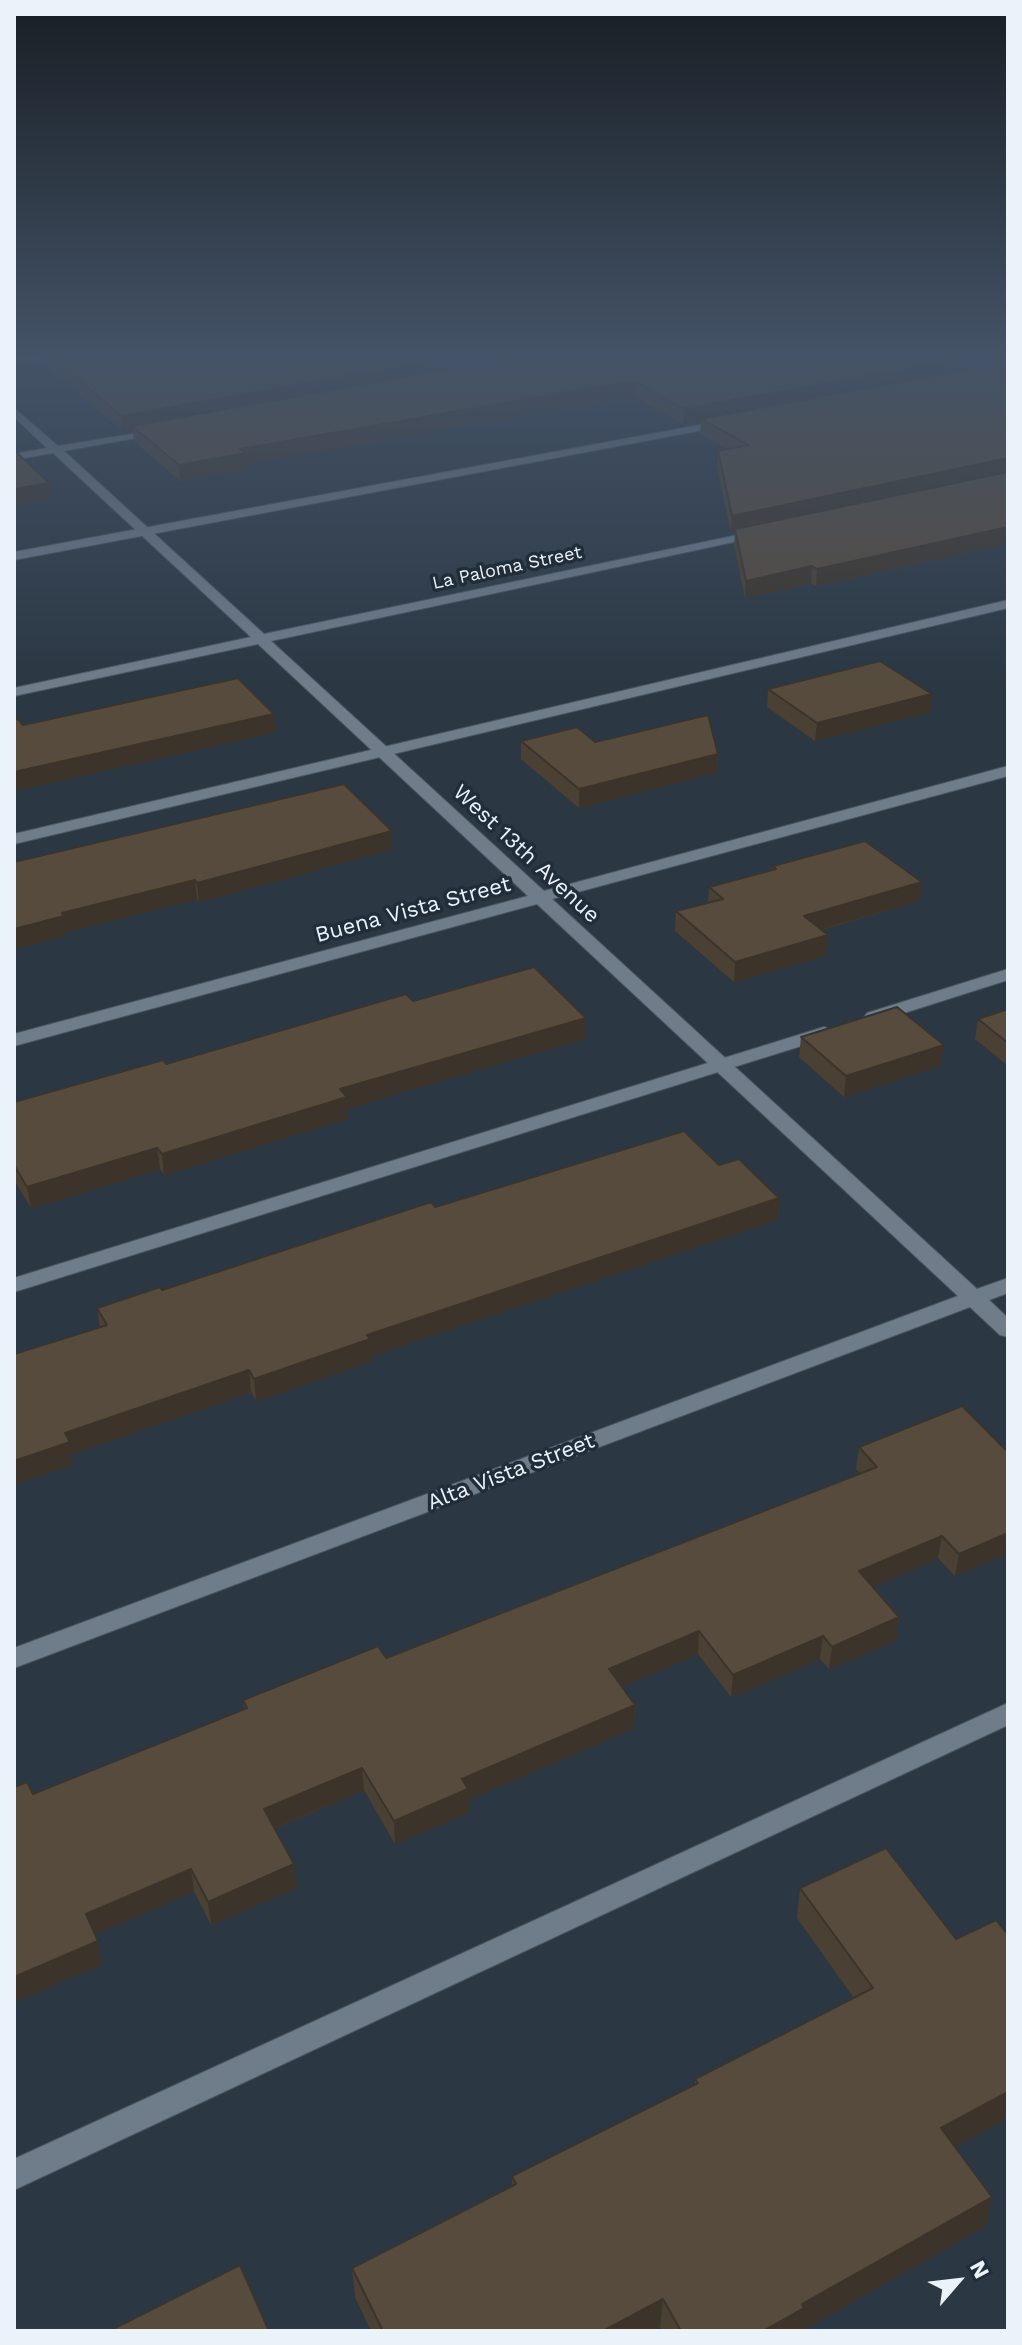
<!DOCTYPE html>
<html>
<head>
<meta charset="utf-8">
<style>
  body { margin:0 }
  #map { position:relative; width:1022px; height:2345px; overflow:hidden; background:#2b3844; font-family:"Work Sans",sans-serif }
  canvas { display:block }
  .frame { position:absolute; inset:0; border:16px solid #eaf2fa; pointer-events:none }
  .north { position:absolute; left:918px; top:2241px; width:80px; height:80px; -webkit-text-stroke:6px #212e3a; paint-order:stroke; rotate:62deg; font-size:22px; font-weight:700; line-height:32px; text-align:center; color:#eaf2fa }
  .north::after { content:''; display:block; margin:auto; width:28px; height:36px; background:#eaf2fa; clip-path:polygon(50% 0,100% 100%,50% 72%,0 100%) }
</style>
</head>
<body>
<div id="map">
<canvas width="1022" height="2345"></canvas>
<div class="frame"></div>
<div class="north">N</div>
</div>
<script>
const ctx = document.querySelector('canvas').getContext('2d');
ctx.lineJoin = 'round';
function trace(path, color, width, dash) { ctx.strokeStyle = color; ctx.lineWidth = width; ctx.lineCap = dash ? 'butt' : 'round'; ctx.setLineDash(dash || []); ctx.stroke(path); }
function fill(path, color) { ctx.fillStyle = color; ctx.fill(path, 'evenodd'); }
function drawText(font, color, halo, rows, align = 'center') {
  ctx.font = font + ' "Work Sans",sans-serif'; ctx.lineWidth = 7; ctx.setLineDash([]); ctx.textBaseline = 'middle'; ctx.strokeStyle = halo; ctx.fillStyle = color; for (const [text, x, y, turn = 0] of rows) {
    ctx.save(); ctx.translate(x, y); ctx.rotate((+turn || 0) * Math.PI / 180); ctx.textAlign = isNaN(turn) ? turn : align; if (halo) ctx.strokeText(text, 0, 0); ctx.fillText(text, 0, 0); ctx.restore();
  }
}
const service = new Path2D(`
  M 29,356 L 55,356 L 14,365 L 14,359 Z
  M 726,420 L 732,423 L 730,425 L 14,560 L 14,552 Z
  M 1008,600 L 1008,608 L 14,844 L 14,834 Z
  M 1008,969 L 1008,980 L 879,1021 L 867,1021 L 864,1017 L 867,1013 Z
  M 824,1027 L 830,1029 L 833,1033 L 830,1037 L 14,1292 L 14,1278 Z
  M 1008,1703 L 1008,1725 L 14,2190 L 14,2159 Z`);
const minor = new Path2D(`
  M 14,408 L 58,446 L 162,429 L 162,433 L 158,434 L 64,451 L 264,634 L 766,529 L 768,532 L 762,536 L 271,641 L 544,891 L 1008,766 L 1008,776 L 552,899 L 977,1289 L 1008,1278 L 1008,1293 L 989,1300 L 1008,1318 L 1008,1337 L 1000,1335 L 970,1307 L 14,1668 L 14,1648 L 958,1296 L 537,904 L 14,1046 L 14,1034 L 528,896 L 258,644 L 14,696 L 14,688 L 251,637 L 53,453 L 14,460 L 14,454 L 47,448 L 14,417 Z`);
const wall = new Path2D(`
  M 41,356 L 1008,356 L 1008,543 L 816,586 L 811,583 L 745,598 L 734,545 L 735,531 L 731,532 L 717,467 L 718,451 L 727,449 L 700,434 L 701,421 L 683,424 L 636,397 L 596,402 L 247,464 L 247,469 L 180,481 L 134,441 L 133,430 L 122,431 L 42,362 Z
  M 768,689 L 932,694 L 930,712 L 815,741 L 767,707 Z
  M 521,741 L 595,742 L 718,754 L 717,772 L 579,808 L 521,759 Z
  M 392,831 L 392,849 L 199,902 L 197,899 L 66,932 L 66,936 L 14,862 Z
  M 773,866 L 922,882 L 919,901 L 821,930 L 826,955 L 734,982 L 675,931 L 676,911 L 708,903 L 709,887 L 772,869 Z
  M 413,1001 L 586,1018 L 586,1038 L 347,1108 L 348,1118 L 164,1175 L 160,1169 L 31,1208 L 14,1180 L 14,1102 Z
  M 1008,1009 L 1008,1066 L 975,1039 L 978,1019 Z
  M 801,1037 L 941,1065 L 844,1097 L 799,1057 Z
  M 719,1165 L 779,1198 L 778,1219 L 371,1356 L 371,1361 L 256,1401 L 251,1392 L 71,1454 L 73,1464 L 14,1484 L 14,1354 L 100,1327 L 97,1308 L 162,1290 L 435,1207 Z
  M 859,1447 L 1008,1452 L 955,1576 L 938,1558 L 872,1587 L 899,1617 L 896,1640 L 829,1669 L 820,1659 L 731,1697 L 698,1654 L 621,1686 L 635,1705 L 634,1728 L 469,1799 L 469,1812 L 395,1844 L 364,1790 L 275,1828 L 294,1864 L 297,1887 L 211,1925 L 194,1891 L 95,1934 L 102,1964 L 14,2002 L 14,1787 L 33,1794 L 244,1710 L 243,1700 L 386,1658 L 860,1473 L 856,1469 Z
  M 800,1888 L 956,1939 L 1008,1935 L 1008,2118 L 954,2146 L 992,2197 L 985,2226 L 801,2331 L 662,2331 L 660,2327 L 653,2331 L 371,2331 L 355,2297 L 352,2268 L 512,2187 L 512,2176 L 695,2084 L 695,2079 L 854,1998 L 797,1918 Z`);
const shadedWall = new Path2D(`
  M 459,356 L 541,356 L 132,426 L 133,430 L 122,431 L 121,416 Z
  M 977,356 L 1008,356 L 1008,365 L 701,419 L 701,421 L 683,424 L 684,409 Z
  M 636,382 L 636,397 L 596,402 L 247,464 L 247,469 L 180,481 L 179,465 L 240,449 L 596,387 Z
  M 1008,458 L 1007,473 L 731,532 L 732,516 Z
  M 49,483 L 50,498 L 14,504 L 14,489 Z
  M 1008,527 L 1008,543 L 816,586 L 817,569 Z
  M 812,566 L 811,583 L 745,598 L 746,581 Z
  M 932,694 L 930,712 L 815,741 L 817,723 Z
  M 274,714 L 276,732 L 14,791 L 14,772 Z
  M 718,754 L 717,772 L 579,808 L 579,789 Z
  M 392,831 L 392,849 L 199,902 L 197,883 Z
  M 195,880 L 197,899 L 66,932 L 66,936 L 14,949 L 14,929 L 62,913 Z
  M 922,882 L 919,901 L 802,935 L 804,916 Z
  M 828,935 L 826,955 L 734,982 L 735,962 Z
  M 586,1018 L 586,1038 L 347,1108 L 348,1118 L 164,1175 L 162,1154 L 340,1089 Z
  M 944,1045 L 941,1065 L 844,1097 L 846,1076 Z
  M 157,1148 L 160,1169 L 31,1208 L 27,1187 Z
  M 779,1198 L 778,1219 L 371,1356 L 371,1361 L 256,1401 L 254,1379 L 367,1335 Z
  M 249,1370 L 251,1392 L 71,1454 L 73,1464 L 14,1484 L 14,1461 L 65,1433 Z
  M 1008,1533 L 1008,1553 L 955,1576 L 959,1554 Z
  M 942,1536 L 938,1558 L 856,1594 L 859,1571 Z
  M 899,1617 L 896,1640 L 829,1669 L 832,1647 Z
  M 699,1631 L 698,1654 L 608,1692 L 609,1669 Z
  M 823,1636 L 820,1659 L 731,1697 L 733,1675 Z
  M 635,1705 L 634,1728 L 469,1799 L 469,1812 L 395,1844 L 394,1821 L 462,1779 Z
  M 362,1768 L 364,1790 L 267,1831 L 264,1809 Z
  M 294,1864 L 297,1887 L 211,1925 L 208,1902 Z
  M 191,1869 L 194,1891 L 90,1936 L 86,1914 Z
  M 98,1941 L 102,1964 L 14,2002 L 14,1977 Z
  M 1008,2092 L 1008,2118 L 935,2157 L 941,2128 Z
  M 992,2197 L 985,2226 L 801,2331 L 763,2331 L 802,2304 Z
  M 663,2299 L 660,2327 L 653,2331 L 603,2331 Z`);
const building = new Path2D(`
  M 51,356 L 459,356 L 121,416 Z
  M 519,356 L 977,356 L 684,409 L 636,382 L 596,387 L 240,449 L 246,453 L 179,465 L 132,426 Z
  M 1008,362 L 1008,458 L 732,516 L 718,451 L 749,445 L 701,419 Z
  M 14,450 L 49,483 L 14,489 Z
  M 1008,472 L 1008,527 L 817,569 L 812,566 L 746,581 L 735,529 Z
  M 880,661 L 932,694 L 817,723 L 768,689 Z
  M 238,678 L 274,714 L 14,772 L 14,720 L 18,719 L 23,725 Z
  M 708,715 L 718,754 L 579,789 L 521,741 L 577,727 L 595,742 Z
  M 344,784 L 392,831 L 197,883 L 195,880 L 62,913 L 64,916 L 14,929 L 14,862 Z
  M 865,841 L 922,882 L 804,916 L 828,935 L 735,962 L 676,911 L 723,899 L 709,887 L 776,869 L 773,866 Z
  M 534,967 L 586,1018 L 340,1089 L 347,1097 L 162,1154 L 157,1148 L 27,1187 L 14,1165 L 14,1102 L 163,1060 L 166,1064 L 406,994 L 413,1001 Z
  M 897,1007 L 944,1045 L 846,1076 L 801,1037 Z
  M 1008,1009 L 1008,1043 L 978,1019 Z
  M 684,1131 L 719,1165 L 739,1159 L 779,1198 L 367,1335 L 370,1339 L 254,1379 L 249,1370 L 65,1433 L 70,1442 L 14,1461 L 14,1354 L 107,1325 L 97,1308 L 160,1287 L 162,1290 L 431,1202 L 435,1207 Z
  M 962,1406 L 1008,1452 L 1008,1533 L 959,1554 L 942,1536 L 859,1571 L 899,1617 L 832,1647 L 823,1636 L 733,1675 L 699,1631 L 609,1669 L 635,1705 L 462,1779 L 468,1789 L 394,1821 L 362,1768 L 264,1809 L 294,1864 L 208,1902 L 191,1869 L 86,1914 L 98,1941 L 14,1977 L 14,1787 L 27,1782 L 33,1794 L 247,1708 L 243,1700 L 378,1646 L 386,1658 L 877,1467 L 859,1447 Z
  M 886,1848 L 956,1939 L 996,1920 L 1008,1935 L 1008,2092 L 941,2128 L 992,2197 L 802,2304 L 804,2308 L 763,2331 L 681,2331 L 663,2299 L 603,2331 L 383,2331 L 352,2268 L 516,2184 L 512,2176 L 698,2083 L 695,2079 L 873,1988 L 800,1888 Z
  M 240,2265 L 269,2331 L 109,2331 Z`);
const farStreetnames = [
  ["La Paloma Street",507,568,-12]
];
const streetNames = [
  ["West 13th Avenue",526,854,43],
  ["Buena Vista Street",413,910,-15],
  ["Alta Vista Street",511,1472,-21]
];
trace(service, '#4b5661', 2);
trace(minor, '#4b5661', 2);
fill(service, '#6f7d8b');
fill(minor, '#6f7d8b');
fill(wall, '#4a4034');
fill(shadedWall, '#3c342a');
fill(building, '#564b3c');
trace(building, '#3c342a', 2);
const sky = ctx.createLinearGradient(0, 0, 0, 685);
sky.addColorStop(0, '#181f25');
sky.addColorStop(0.52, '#445367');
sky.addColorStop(1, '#44536700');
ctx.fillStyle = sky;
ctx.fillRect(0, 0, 1022, 685);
drawText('18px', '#eaf2fa', '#212e3a', farStreetnames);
drawText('22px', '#eaf2fa', '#212e3a', streetNames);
</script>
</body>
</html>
